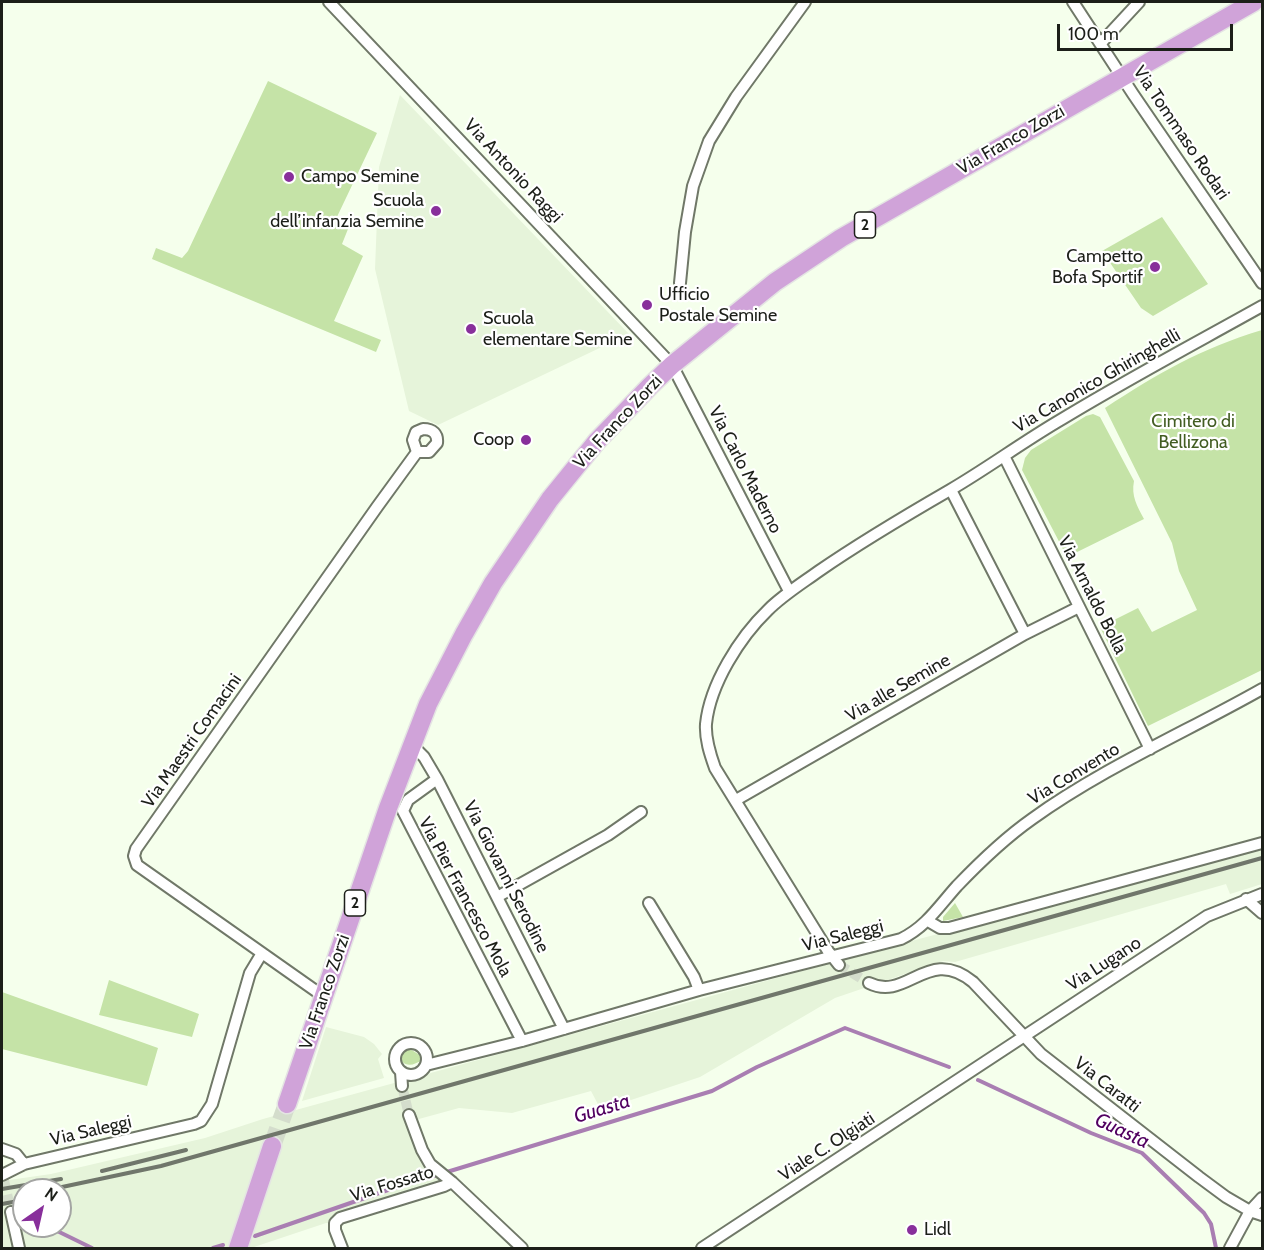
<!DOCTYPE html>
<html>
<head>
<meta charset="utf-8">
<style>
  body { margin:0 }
  #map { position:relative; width:1264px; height:1250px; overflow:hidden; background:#f5ffec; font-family:Cabin,sans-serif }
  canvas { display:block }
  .frame { position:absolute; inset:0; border:3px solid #1c1f19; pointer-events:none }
  .north { position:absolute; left:12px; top:1178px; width:60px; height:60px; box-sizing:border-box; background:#fff; border:2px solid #a4a5a3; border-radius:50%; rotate:34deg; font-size:16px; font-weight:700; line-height:24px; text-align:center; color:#1c1f19 }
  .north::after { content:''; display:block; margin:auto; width:21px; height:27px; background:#882f9b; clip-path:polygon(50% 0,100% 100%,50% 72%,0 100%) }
  .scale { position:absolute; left:1057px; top:24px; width:176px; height:27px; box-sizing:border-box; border:3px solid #1c1f19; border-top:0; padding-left:8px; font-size:18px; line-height:21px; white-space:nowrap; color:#1c1f19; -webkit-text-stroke:4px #fff; paint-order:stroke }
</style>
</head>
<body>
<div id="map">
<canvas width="1264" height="1250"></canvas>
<div class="frame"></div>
<div class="north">N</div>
<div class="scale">100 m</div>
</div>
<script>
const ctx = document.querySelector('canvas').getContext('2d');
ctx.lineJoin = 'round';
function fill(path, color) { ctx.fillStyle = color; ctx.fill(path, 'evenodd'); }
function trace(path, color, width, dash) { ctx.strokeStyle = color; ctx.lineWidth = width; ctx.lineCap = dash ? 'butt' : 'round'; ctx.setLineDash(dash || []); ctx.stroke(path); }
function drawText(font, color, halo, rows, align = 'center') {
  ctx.font = font + ' Cabin,sans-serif'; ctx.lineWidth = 4.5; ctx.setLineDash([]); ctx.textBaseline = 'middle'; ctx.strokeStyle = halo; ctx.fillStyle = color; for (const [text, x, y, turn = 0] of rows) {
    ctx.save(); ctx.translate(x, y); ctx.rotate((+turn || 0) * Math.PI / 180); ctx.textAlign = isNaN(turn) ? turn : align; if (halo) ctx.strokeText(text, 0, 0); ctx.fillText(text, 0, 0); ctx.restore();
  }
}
const built = new Path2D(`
  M 400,95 L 629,334 L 438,425 L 409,411 L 375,269 L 379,167 Z
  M 1262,849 L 1262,884 L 1230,894 L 1226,884 L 955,962 L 943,961 L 835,998 L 700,1077 L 601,1110 L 591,1091 L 512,1113 L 459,1108 L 408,1122 L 441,1181 L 348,1215 L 335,1223 L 326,1223 L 251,1248 L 2,1248 L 2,1181 L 51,1174 L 205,1138 L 263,1119 L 915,940 ZM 24,1190 L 60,1190 L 60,1226 L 24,1226 Z
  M 326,1027 L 364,1037 L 374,1044 L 382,1054 L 378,1059 L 384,1078 L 302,1101 Z`);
const green = new Path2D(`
  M 268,81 L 377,133 L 335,221 L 348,229 L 342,244 L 363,256 L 334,321 L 381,340 L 376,352 L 152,259 L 156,248 L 182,258 L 188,251 Z
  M 1162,217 L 1208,284 L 1153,316 L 1141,308 L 1102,251 Z
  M 1262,330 L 1262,670 L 1148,726 L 1100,627 L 1138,608 L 1152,632 L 1197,610 L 1179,571 L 1172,543 L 1105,408 C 1158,373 1200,349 1262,330 Z
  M 1093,414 L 1100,417 L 1134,481 C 1131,496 1137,506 1144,519 L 1067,557 L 1022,470 L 1025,458 L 1031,450 L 1086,416 Z
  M 955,903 L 963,917 L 943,921 L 943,917 Z
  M 109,980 L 199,1014 L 192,1037 L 99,1015 Z
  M 2,992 L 158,1048 L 147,1086 L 2,1049 Z
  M 410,1049 L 423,1057 L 423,1060 C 414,1064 409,1068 401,1061 L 402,1052 Z`);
const stream = new Path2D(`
  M 978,1080 L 1091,1133 L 1142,1153 L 1204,1213 L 1211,1224 L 1216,1248
  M 47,1226 L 92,1248
  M 255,1236 L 388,1190 L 712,1091 L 757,1067 L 845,1028 L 949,1067
  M 213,1248 L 223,1245`);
const streetTunnel = new Path2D(`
  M 839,965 L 869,983
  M 402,1086 L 409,1115
  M 4,1180 L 11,1212`);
const primaryTunnel = new Path2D(`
  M 272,1146 L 287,1104`);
const street = new Path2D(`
  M 329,2 L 672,365 L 789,591
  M 1073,2 L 1133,94 L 1262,283
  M 1101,43 L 1139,2
  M 680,283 L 685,232 L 693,186 L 709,141 L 736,97 L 805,2
  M 423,429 C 433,429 438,434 437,443 L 429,452 L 417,452 L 413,440 L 416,432 Z
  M 1004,456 L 1150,749
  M 951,490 L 1025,634
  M 411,744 L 424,757 L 437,779 L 564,1029
  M 437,779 L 408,800 L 403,811 L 522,1041
  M 736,800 L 1025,634 L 1079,607
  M 497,897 L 608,835 L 641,812
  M 1246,899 L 1262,913
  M 649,903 L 694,977 L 699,990
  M 928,921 L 940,928 L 949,928 L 1262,843
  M 839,965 L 828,951 L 715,768 C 710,754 705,739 706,724 C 710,684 740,637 768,610 C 783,595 801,584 819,571 C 861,542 905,516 950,490 C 986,469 1020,444 1057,422 C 1124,381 1194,344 1262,306
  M 869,983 C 907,1002 928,945 973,982 L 1041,1054 L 1199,1177 L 1226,1197 L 1250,1211 L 1262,1215
  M 323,996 L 137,865 L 134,856 L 136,849 L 377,507 L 417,452
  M395 1059a16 16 0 1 1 32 0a16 16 0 1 1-32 0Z
  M 426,1065 L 522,1041 L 699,990 L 901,939 C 926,927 939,906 957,886 C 980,862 1005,838 1032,819 C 1103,768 1186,732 1262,689
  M 401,1072 L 402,1086
  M 409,1115 L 422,1150 L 430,1164 L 452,1182 L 522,1248
  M 2,1149 L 16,1154 L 24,1164
  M 2,1175 L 24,1164 L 194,1124 L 201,1121 L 212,1104 L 250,973 L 262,953
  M 11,1212 L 19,1248
  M 342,1248 L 335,1230 L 335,1223 L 340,1218 L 444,1186 L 452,1182
  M 702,1248 L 1207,916 L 1262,894
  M 1230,1248 L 1250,1211 L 1262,1198`);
const primary = new Path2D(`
  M 287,1104 L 388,808 L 428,704 L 464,634 L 493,583 L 550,499 L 597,441 L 650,386 L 672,365 L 775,282 L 841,238 L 1254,2
  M 238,1248 L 272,1146`);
const rail = new Path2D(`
  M 102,1171 L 186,1150
  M 2,1189 L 61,1179
  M 48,1190 L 161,1166 L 1262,858
  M 2,1204 L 24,1200`);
const markers = [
  [289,177,6,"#882f9b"],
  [436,211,6,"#882f9b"],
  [1155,267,6,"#882f9b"],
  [647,305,6,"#882f9b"],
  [471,329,6,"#882f9b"],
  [526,440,6,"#882f9b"],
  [912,1230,6,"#882f9b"]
];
const shields = [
  [865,225,21],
  [355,903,21]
];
const shieldNames = [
  ["2",865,225],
  ["2",355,903]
];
const streetNames = [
  ["Via Tommaso Rodari",1181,133,56],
  ["Via Franco Zorzi",1011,140,-30],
  ["Via Antonio Raggi",513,171,47],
  ["Via Canonico Ghiringhelli",1097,381,-30],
  ["Via Franco Zorzi",618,422,-47],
  ["Via Carlo Maderno",745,470,63],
  ["Via Arnaldo Bolla",1092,595,63],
  ["Via alle Semine",898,688,-30],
  ["Via Maestri Comacini",192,741,-55],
  ["Via Convento",1074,774,-31],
  ["Via Giovanni Serodine",506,877,63],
  ["Via Pier Francesco Mola",465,897,62],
  ["Via Saleggi",843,936,-14],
  ["Via Lugano",1104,964,-33],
  ["Via Franco Zorzi",325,992,-71],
  ["Via Caratti",1107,1085,38],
  ["Via Saleggi",91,1131,-13],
  ["Viale C. Olgiati",827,1147,-33],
  ["Via Fossato",392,1184,-17]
];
const poiNames = [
  ["Campo Semine",301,177],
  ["Scuola",424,201,"right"],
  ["dell’infanzia Semine",424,222,"right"],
  ["Campetto",1143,257,"right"],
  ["Bofa Sportif",1143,278,"right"],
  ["Ufficio",659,295],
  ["Postale Semine",659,316],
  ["Scuola",483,319],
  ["elementare Semine",483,340],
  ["Coop",514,440,"right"],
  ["Lidl",924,1230]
];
const parkNames = [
  ["Cimitero di",1193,422],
  ["Bellizona",1193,443]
];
const waterNames = [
  ["Guasta",602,1109,-17],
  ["Guasta",1122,1131,25]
];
fill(built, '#e6f4da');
fill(green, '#c5e3a7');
trace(stream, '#a97eb2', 4);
trace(streetTunnel, '#d4ddcc', 10, [10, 5]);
trace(primaryTunnel, '#d4ddcc', 18, [18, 9]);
trace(street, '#707868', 14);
trace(primary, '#e4e4e3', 21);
trace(street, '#fff', 10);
trace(primary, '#d0a3d9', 18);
trace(rail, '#70766b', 4);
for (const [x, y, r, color] of markers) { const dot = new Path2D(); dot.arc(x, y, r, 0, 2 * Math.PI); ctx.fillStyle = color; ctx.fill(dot); trace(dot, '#fff', 2); }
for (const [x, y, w] of shields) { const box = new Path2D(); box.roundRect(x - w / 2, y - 13, w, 26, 4.5); ctx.fillStyle = '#fff'; ctx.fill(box); trace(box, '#1c1f19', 1.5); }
drawText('bold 16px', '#1c1f19', null, shieldNames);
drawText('18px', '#1c1f19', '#fff', streetNames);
drawText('18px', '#1c1f19', '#fff', poiNames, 'left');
drawText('18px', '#425d22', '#fff', parkNames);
drawText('italic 20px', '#510060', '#fff', waterNames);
</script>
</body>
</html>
